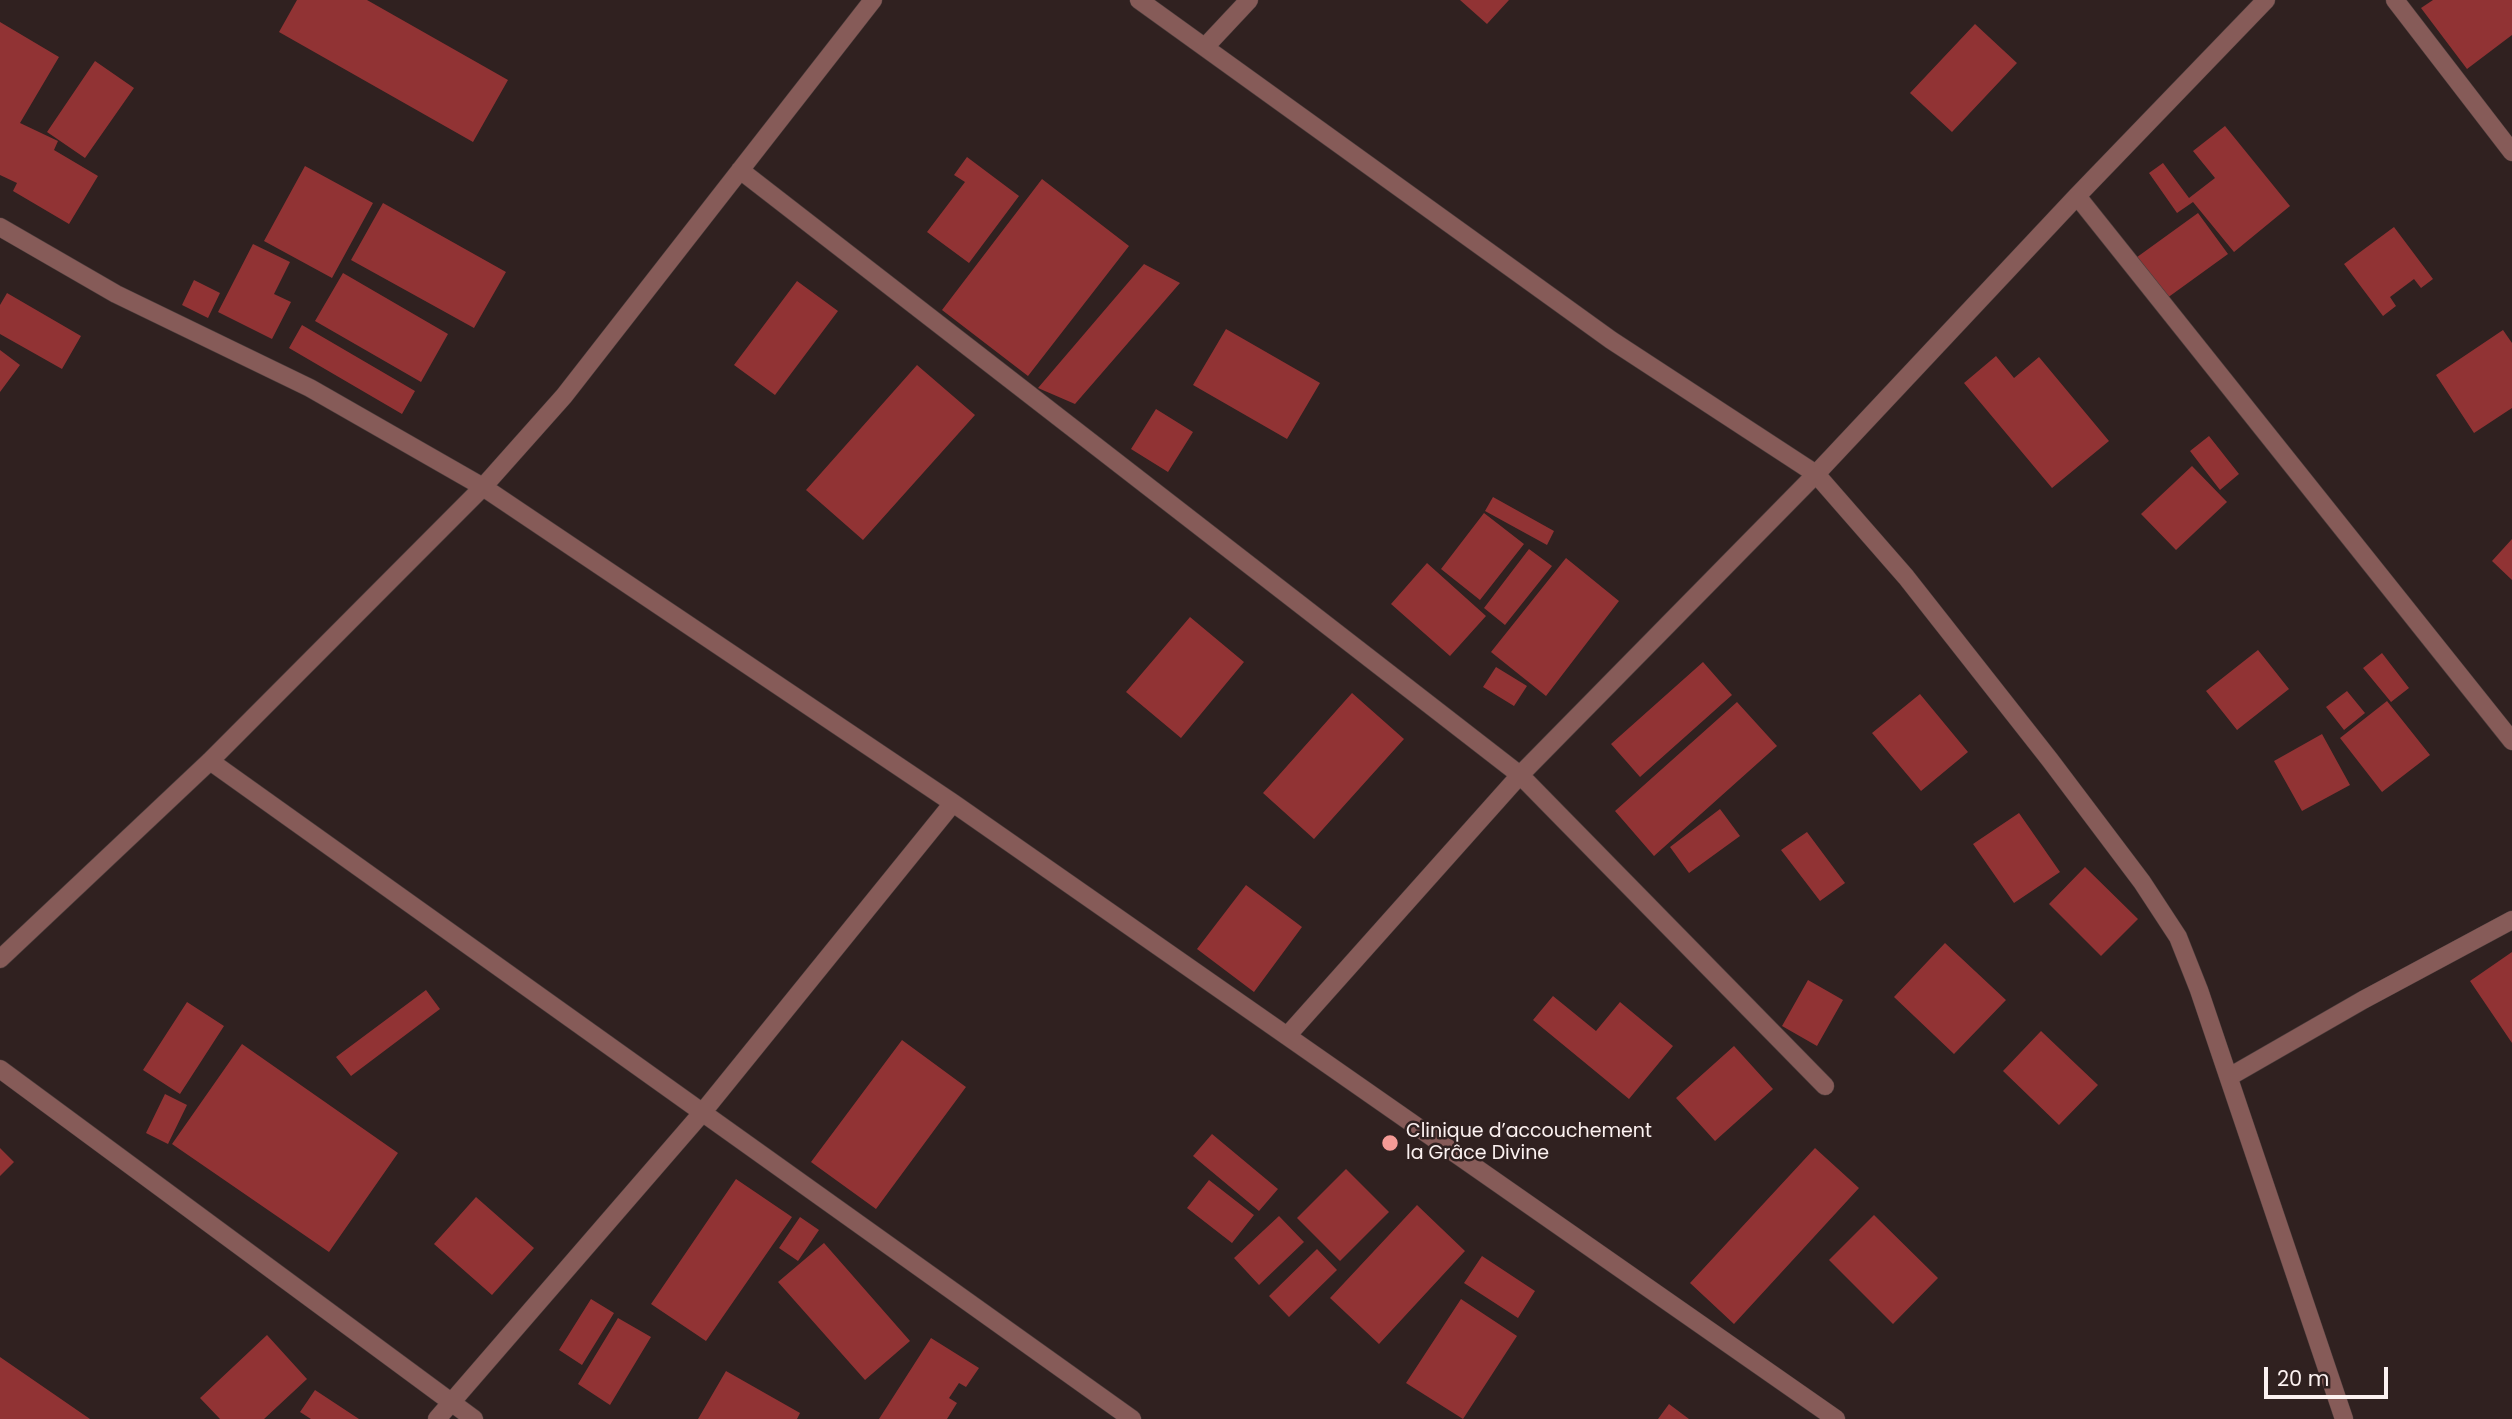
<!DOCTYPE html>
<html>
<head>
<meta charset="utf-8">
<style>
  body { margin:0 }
  #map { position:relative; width:2512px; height:1419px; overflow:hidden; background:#302120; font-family:Poppins,sans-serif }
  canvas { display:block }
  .scale { position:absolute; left:2264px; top:1367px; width:124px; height:32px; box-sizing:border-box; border:4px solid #fcf2f1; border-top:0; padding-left:9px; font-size:21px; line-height:24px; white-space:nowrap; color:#fcf2f1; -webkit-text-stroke:5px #302120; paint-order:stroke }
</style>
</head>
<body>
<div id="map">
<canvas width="2512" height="1419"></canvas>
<div class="scale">20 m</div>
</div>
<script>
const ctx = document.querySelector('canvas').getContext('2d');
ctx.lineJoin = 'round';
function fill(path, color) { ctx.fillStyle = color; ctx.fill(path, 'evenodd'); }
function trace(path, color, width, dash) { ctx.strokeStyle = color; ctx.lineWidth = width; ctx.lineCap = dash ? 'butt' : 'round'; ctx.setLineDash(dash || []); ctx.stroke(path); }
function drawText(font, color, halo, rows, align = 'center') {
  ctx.font = font + ' Poppins,sans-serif'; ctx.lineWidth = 5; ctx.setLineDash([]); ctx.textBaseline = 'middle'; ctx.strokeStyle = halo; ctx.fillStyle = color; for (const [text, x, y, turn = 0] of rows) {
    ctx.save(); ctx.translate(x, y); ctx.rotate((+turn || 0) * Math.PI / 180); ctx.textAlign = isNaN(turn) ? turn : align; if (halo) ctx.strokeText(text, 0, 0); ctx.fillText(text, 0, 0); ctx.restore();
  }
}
const building = new Path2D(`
  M 297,0 L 367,0 L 508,80 L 473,142 L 279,32 Z
  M 1460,0 L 1509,0 L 1487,24 Z
  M 2433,0 L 2512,0 L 2512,35 L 2467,69 L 2421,8 Z
  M 0,22 L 59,57 L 20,123 L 58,141 L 54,150 L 98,176 L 69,224 L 13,191 L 17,183 L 0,175 Z
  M 1975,24 L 2017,63 L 1952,132 L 1910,93 Z
  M 95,61 L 134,88 L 85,158 L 47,132 Z
  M 2225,126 L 2290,206 L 2234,252 L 2193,202 L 2177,213 L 2149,173 L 2163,163 L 2189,198 L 2215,178 L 2193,151 Z
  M 967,157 L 1019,196 L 969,263 L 927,232 L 965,182 L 954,175 Z
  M 305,166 L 373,203 L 332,278 L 264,241 Z
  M 1042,179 L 1129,246 L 1028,376 L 942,310 Z
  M 383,203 L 506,272 L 474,328 L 351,260 Z
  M 2198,213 L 2228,254 L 2163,301 L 2133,260 Z
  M 2394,227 L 2433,279 L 2421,288 L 2414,279 L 2390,297 L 2396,306 L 2383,316 L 2344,264 Z
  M 253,244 L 290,262 L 274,294 L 291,302 L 272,339 L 218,312 Z
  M 1144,264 L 1180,283 L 1075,404 L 1038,388 Z
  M 343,273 L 448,334 L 421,382 L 315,321 Z
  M 194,280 L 220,293 L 208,318 L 182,305 Z
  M 797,281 L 838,311 L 775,395 L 734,365 Z
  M 7,293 L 81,336 L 62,369 L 0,334 L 0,305 Z
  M 302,325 L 415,391 L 402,414 L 289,348 Z
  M 1226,329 L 1320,383 L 1287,439 L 1193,385 Z
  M 2503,330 L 2512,343 L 2512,408 L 2474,433 L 2436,375 Z
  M 0,350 L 20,365 L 0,392 Z
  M 1996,356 L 2014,378 L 2039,357 L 2109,441 L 2052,488 L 1964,383 Z
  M 917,365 L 975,415 L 863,540 L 806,490 Z
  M 1156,409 L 1193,432 L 1168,472 L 1131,449 Z
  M 2209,436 L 2239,474 L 2220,490 L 2190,451 Z
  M 2192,466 L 2227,502 L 2176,550 L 2141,514 Z
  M 1493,497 L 1554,531 L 1547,545 L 1485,511 Z
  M 1484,513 L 1524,544 L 1480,600 L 1441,569 Z
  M 2512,539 L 2512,580 L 2492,561 Z
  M 1529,549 L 1552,566 L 1505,625 L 1484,608 Z
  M 1566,558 L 1619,601 L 1546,696 L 1491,652 Z
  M 1427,563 L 1486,616 L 1450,656 L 1391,604 Z
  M 1190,617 L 1244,662 L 1181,738 L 1126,692 Z
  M 2258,650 L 2289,689 L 2237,730 L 2206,691 Z
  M 2382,653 L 2409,688 L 2391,702 L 2363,668 Z
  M 1703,662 L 1732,695 L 1640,777 L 1611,744 Z
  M 1496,667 L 1527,686 L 1514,706 L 1483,687 Z
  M 2347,691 L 2365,713 L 2344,730 L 2326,707 Z
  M 1352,693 L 1404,739 L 1314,839 L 1263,793 Z
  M 1920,694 L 1968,752 L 1921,791 L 1872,733 Z
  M 2387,701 L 2430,755 L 2382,792 L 2340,738 Z
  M 1737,702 L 1777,746 L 1654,856 L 1615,811 Z
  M 2322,734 L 2350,785 L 2302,811 L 2274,761 Z
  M 1720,809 L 1740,836 L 1689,873 L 1670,847 Z
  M 2019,813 L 2060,872 L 2014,903 L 1973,844 Z
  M 1807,832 L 1845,883 L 1820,901 L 1781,850 Z
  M 2085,867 L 2138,919 L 2101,956 L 2049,904 Z
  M 1246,885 L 1302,927 L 1254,992 L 1197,949 Z
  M 1945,943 L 2006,1000 L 1954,1054 L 1894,997 Z
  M 2512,952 L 2512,1043 L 2470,981 Z
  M 1808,980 L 1843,1000 L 1817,1046 L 1782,1026 Z
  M 426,990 L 440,1009 L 351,1076 L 336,1057 Z
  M 1553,996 L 1596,1031 L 1620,1002 L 1673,1046 L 1629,1099 L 1533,1020 Z
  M 187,1002 L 224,1026 L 180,1094 L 143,1070 Z
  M 2041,1031 L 2098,1085 L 2059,1125 L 2003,1071 Z
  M 902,1040 L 966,1087 L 876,1209 L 811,1162 Z
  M 242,1044 L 398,1153 L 329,1252 L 172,1144 Z
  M 1734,1046 L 1773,1089 L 1715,1141 L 1676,1098 Z
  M 165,1094 L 187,1105 L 168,1144 L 146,1133 Z
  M 1212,1134 L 1278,1189 L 1259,1211 L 1193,1156 Z
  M 0,1148 L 14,1162 L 0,1176 Z
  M 1815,1148 L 1859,1188 L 1734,1324 L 1690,1283 Z
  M 1346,1169 L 1389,1212 L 1340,1261 L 1297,1218 Z
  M 736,1179 L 792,1217 L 706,1341 L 651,1304 Z
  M 1209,1180 L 1254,1215 L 1232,1243 L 1187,1208 Z
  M 476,1197 L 534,1248 L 492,1295 L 434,1244 Z
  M 1417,1205 L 1465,1251 L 1379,1344 L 1330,1298 Z
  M 1874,1215 L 1938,1278 L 1893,1324 L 1829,1260 Z
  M 1279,1216 L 1304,1242 L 1259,1285 L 1234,1258 Z
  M 800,1217 L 819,1230 L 798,1261 L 779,1248 Z
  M 824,1243 L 910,1341 L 865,1380 L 778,1282 Z
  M 1317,1249 L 1337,1270 L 1289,1317 L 1269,1296 Z
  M 1482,1256 L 1535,1291 L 1518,1318 L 1464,1283 Z
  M 591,1299 L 614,1313 L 582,1365 L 559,1350 Z
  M 1461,1299 L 1517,1336 L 1463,1419 L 1406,1383 Z
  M 618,1318 L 651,1337 L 610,1405 L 578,1384 Z
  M 267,1335 L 307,1379 L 264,1419 L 220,1419 L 200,1398 Z
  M 931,1338 L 979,1368 L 966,1387 L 959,1383 L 949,1398 L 957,1403 L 947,1419 L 879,1419 Z
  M 0,1357 L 90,1419 L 0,1419 Z
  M 726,1371 L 800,1413 L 797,1419 L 698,1419 Z
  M 315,1390 L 359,1419 L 311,1419 L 300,1412 Z
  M 1669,1404 L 1689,1419 L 1658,1419 Z`);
const minor = new Path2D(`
  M 1139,0 L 1611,340 L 1816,474 L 1906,577 L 2050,760 L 2142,882 L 2178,937 L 2199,990 L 2344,1419
  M 2395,0 L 2512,152
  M 1205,47 L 1249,0
  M 740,170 L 1520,775 L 1825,1086
  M 2077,196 L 2512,741
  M 0,227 L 116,294 L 310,388 L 483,487 L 953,803 L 1836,1419
  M 210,761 L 1132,1419
  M 0,959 L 210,761 L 483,487 L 564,396 L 873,0
  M 1287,1036 L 1520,775 L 1816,474 L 2077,196 L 2266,0
  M 0,1069 L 474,1419
  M 2229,1077 L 2363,1000 L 2512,920
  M 437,1419 L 702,1113 L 953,803`);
const markers = [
  [1390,1143,9,"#f59b96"]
];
const poiNames = [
  ["Clinique d’accouchement",1406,1132],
  ["la Grâce Divine",1406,1154]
];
fill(building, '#913334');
trace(minor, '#4d3e3d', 19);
trace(minor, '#865b58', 18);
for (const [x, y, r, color] of markers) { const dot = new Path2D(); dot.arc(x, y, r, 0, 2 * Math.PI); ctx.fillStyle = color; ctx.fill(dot); trace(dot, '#302120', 2.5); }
drawText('19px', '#fcf2f1', '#302120', poiNames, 'left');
</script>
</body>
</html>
